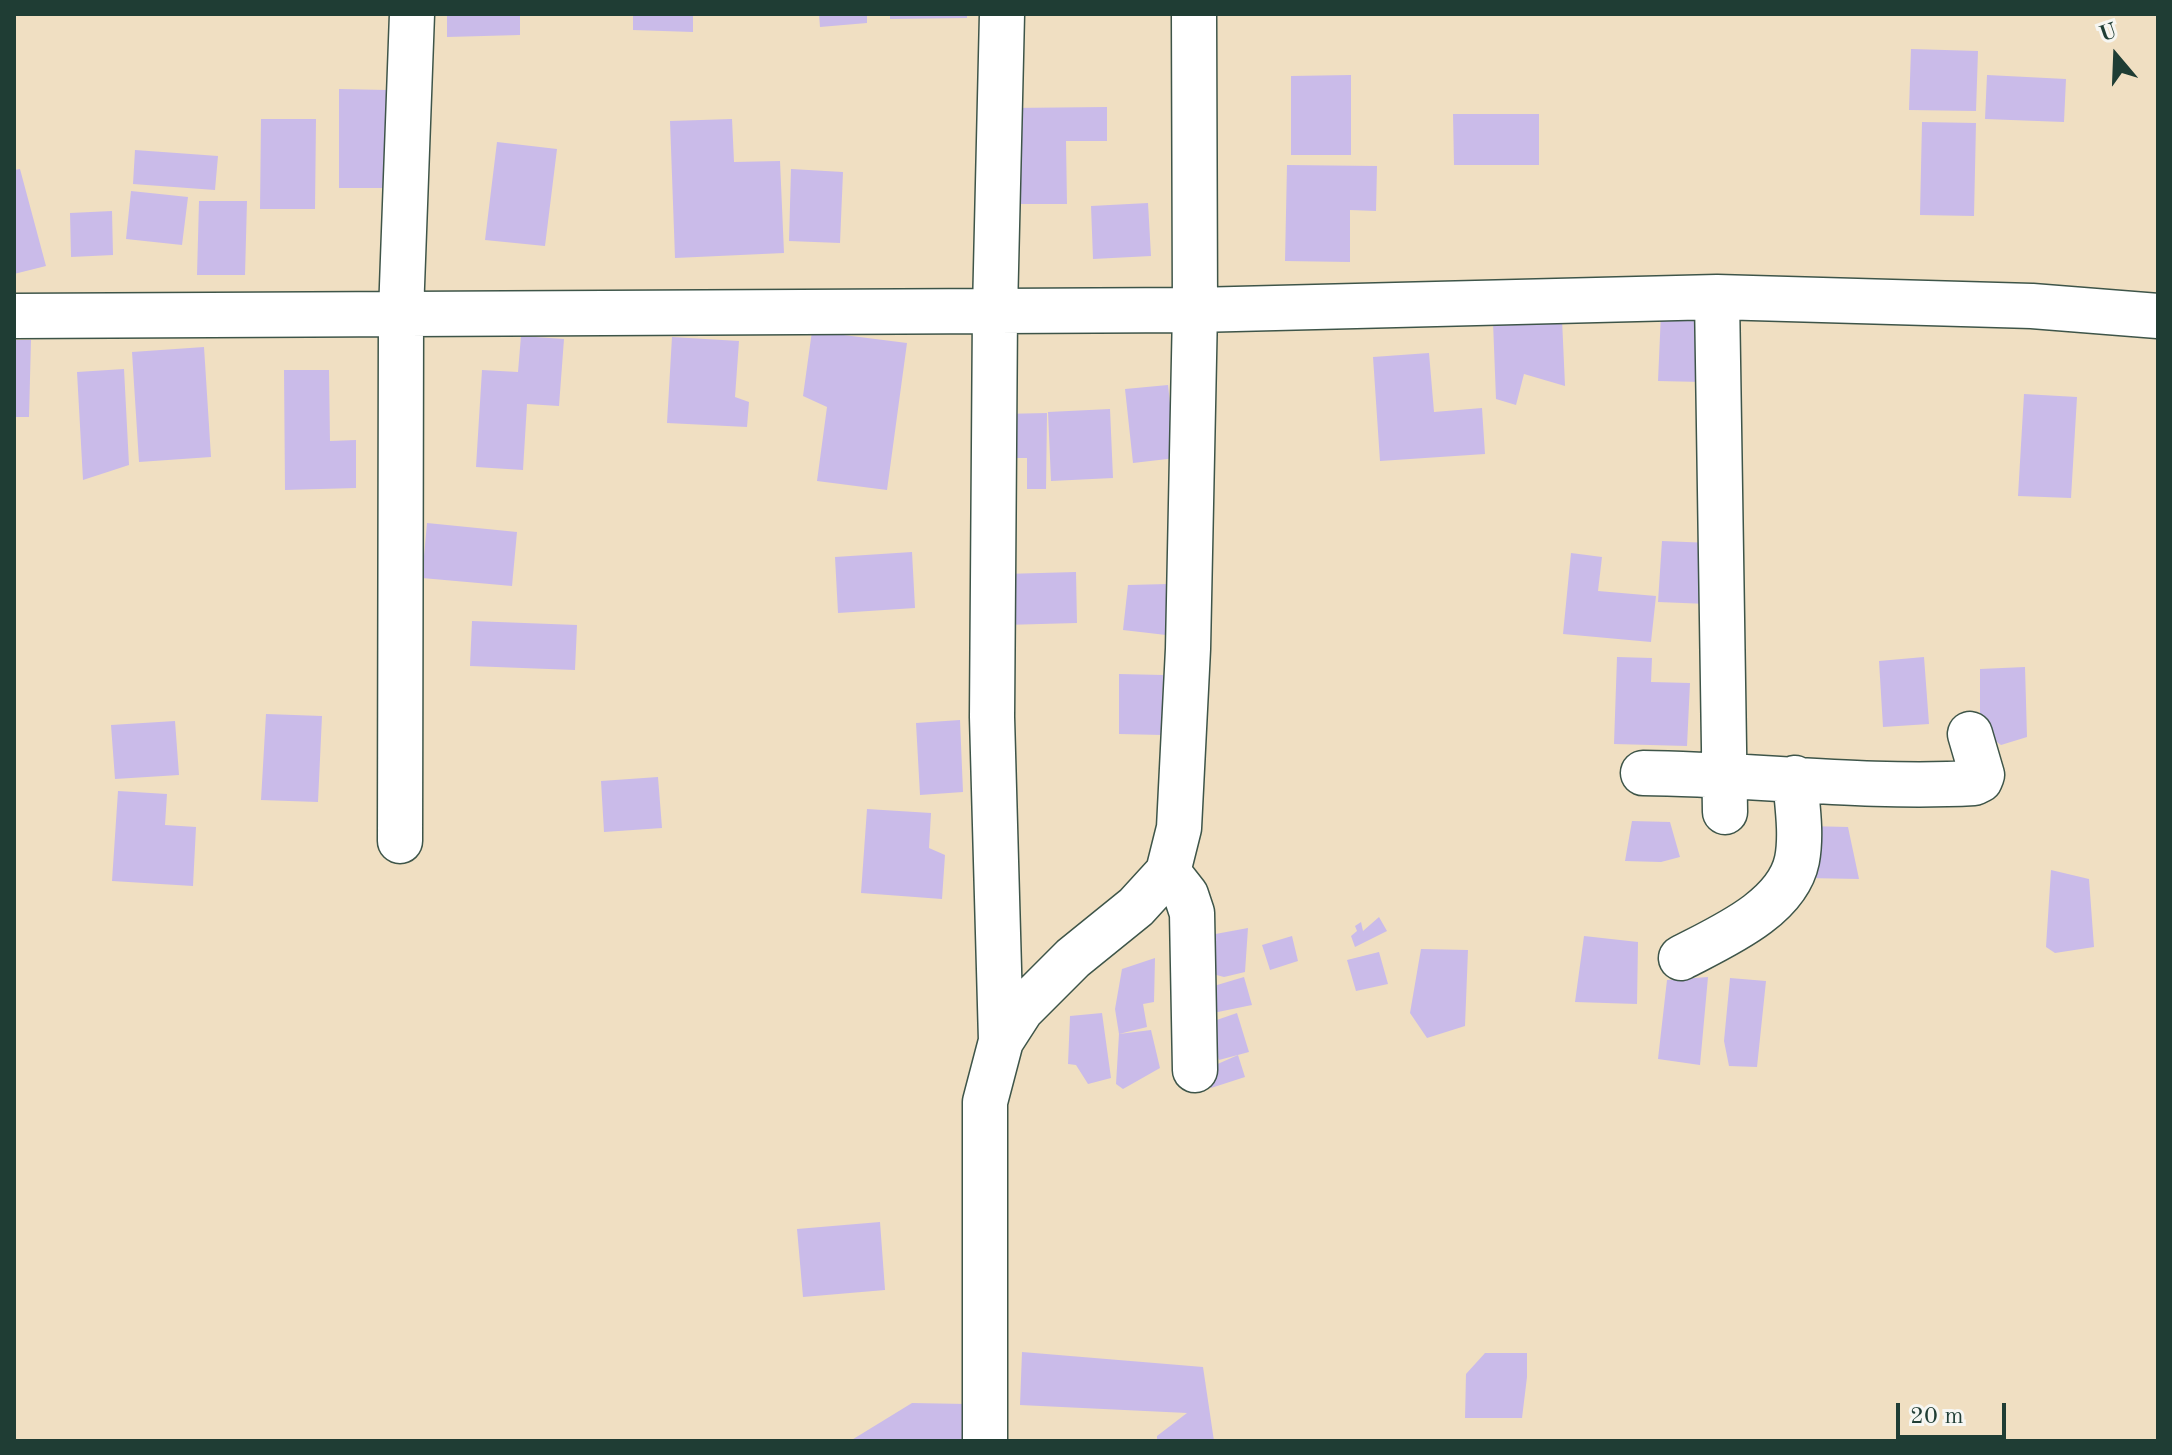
<!DOCTYPE html>
<html>
<head>
<meta charset="utf-8">
<style>
  body { margin:0 }
  #map { position:relative; width:2172px; height:1455px; overflow:hidden; background:#f0dfc2; font-family:"Old Standard TT",serif }
  canvas { display:block }
  .frame { position:absolute; inset:0; border:16px solid #1f3d34; pointer-events:none }
  .north { position:absolute; left:2076px; top:16px; width:80px; height:80px; -webkit-text-stroke:6px #f6f6f2; paint-order:stroke; rotate:341deg; font-size:22px; font-weight:700; line-height:32px; text-align:center; color:#1f3d34 }
  .north::after { content:''; display:block; margin:auto; width:28px; height:36px; background:#1f3d34; clip-path:polygon(50% 0,100% 100%,50% 72%,0 100%) }
  .scale { position:absolute; left:1896px; top:1403px; width:110px; height:36px; box-sizing:border-box; border:4px solid #1f3d34; border-top:0; padding-left:10px; font-size:24px; line-height:28px; white-space:nowrap; color:#1f3d34; -webkit-text-stroke:6px #f6f6f2; paint-order:stroke }
</style>
</head>
<body>
<div id="map">
<canvas width="2172" height="1455"></canvas>
<div class="frame"></div>
<div class="north">U</div>
<div class="scale">20 m</div>
</div>
<script>
const ctx = document.querySelector('canvas').getContext('2d');
ctx.lineJoin = 'round';
function fill(path, color) { ctx.fillStyle = color; ctx.fill(path, 'evenodd'); }
function trace(path, color, width, dash) { ctx.strokeStyle = color; ctx.lineWidth = width; ctx.lineCap = dash ? 'butt' : 'round'; ctx.setLineDash(dash || []); ctx.stroke(path); }
const building = new Path2D(`
  M 447,14 L 520,14 L 520,35 L 447,37 Z
  M 633,14 L 693,14 L 693,32 L 633,30 Z
  M 819,14 L 867,14 L 867,23 L 820,27 Z
  M 890,14 L 967,14 L 967,18 L 890,19 Z
  M 1911,49 L 1978,51 L 1976,111 L 1909,110 Z
  M 1351,75 L 1351,155 L 1291,155 L 1291,76 Z
  M 1987,75 L 2066,79 L 2064,122 L 1985,119 Z
  M 339,89 L 387,90 L 387,188 L 339,188 Z
  M 1107,107 L 1107,141 L 1066,141 L 1067,204 L 1010,204 L 1010,108 Z
  M 1453,114 L 1539,114 L 1539,165 L 1454,165 Z
  M 261,119 L 316,119 L 315,209 L 260,209 Z
  M 732,119 L 734,162 L 780,161 L 784,253 L 675,258 L 670,121 Z
  M 1922,122 L 1976,123 L 1974,216 L 1920,215 Z
  M 497,142 L 557,149 L 545,246 L 485,240 Z
  M 135,150 L 218,156 L 215,190 L 133,184 Z
  M 1287,165 L 1377,166 L 1376,211 L 1350,210 L 1350,262 L 1285,261 Z
  M 20,169 L 46,266 L 14,274 L 14,170 Z
  M 791,169 L 843,172 L 840,243 L 789,241 Z
  M 131,191 L 188,197 L 182,245 L 126,239 Z
  M 199,201 L 247,201 L 245,275 L 197,275 Z
  M 1148,203 L 1151,256 L 1093,259 L 1091,206 Z
  M 112,211 L 113,255 L 71,257 L 70,213 Z
  M 1661,313 L 1704,314 L 1702,382 L 1658,381 Z
  M 1562,319 L 1565,386 L 1524,374 L 1516,405 L 1496,399 L 1493,322 Z
  M 812,331 L 907,343 L 887,490 L 817,481 L 827,407 L 803,396 Z
  M 521,336 L 564,339 L 559,406 L 527,404 L 523,470 L 476,467 L 482,370 L 518,372 Z
  M 672,337 L 739,341 L 735,397 L 749,402 L 747,427 L 667,423 Z
  M 14,340 L 31,340 L 29,417 L 14,417 Z
  M 204,347 L 211,457 L 139,462 L 132,352 Z
  M 1429,353 L 1434,412 L 1482,408 L 1485,454 L 1380,461 L 1373,357 Z
  M 124,369 L 129,465 L 83,480 L 77,372 Z
  M 284,370 L 329,370 L 330,441 L 356,440 L 356,488 L 285,490 Z
  M 1168,385 L 1176,458 L 1133,463 L 1125,389 Z
  M 2024,394 L 2077,397 L 2071,498 L 2018,496 Z
  M 1110,409 L 1113,478 L 1051,481 L 1048,412 Z
  M 1047,413 L 1046,489 L 1027,489 L 1027,458 L 1001,458 L 1001,414 Z
  M 427,523 L 517,532 L 512,586 L 422,578 Z
  M 1662,541 L 1711,543 L 1708,604 L 1658,602 Z
  M 912,552 L 915,608 L 838,613 L 835,557 Z
  M 1571,553 L 1602,557 L 1598,591 L 1656,596 L 1651,642 L 1563,634 Z
  M 1076,572 L 1077,623 L 1005,625 L 1004,574 Z
  M 1168,584 L 1166,635 L 1123,630 L 1128,585 Z
  M 472,621 L 577,625 L 575,670 L 470,666 Z
  M 1617,657 L 1652,658 L 1651,682 L 1690,683 L 1687,746 L 1614,744 Z
  M 1924,657 L 1929,724 L 1883,727 L 1879,661 Z
  M 2025,667 L 2027,737 L 2001,745 L 1980,730 L 1980,669 Z
  M 1119,674 L 1163,675 L 1162,735 L 1119,734 Z
  M 266,714 L 322,716 L 318,802 L 261,800 Z
  M 960,720 L 963,792 L 920,795 L 916,723 Z
  M 175,721 L 179,775 L 115,779 L 111,725 Z
  M 658,777 L 662,828 L 604,832 L 601,781 Z
  M 118,791 L 167,794 L 165,825 L 196,827 L 193,886 L 112,881 Z
  M 867,809 L 931,813 L 929,848 L 945,855 L 942,899 L 861,893 Z
  M 1632,821 L 1670,822 L 1680,857 L 1661,862 L 1625,861 Z
  M 1808,826 L 1848,827 L 1859,879 L 1806,878 Z
  M 2051,870 L 2089,879 L 2094,947 L 2055,953 L 2046,947 Z
  M 1379,917 L 1387,931 L 1355,947 L 1351,936 L 1357,931 L 1355,926 L 1361,922 L 1363,931 Z
  M 1248,928 L 1245,972 L 1224,977 L 1194,969 L 1210,935 Z
  M 1292,936 L 1298,961 L 1270,970 L 1262,945 Z
  M 1584,936 L 1638,942 L 1637,1004 L 1575,1002 Z
  M 1421,949 L 1468,950 L 1465,1026 L 1427,1038 L 1410,1013 Z
  M 1379,952 L 1388,984 L 1356,991 L 1347,960 Z
  M 1155,958 L 1154,1002 L 1143,1004 L 1147,1027 L 1119,1034 L 1151,1030 L 1160,1068 L 1123,1089 L 1116,1084 L 1119,1034 L 1115,1009 L 1122,969 Z
  M 1244,977 L 1252,1005 L 1208,1014 L 1207,988 Z
  M 1708,977 L 1700,1065 L 1658,1059 L 1667,980 Z
  M 1730,978 L 1766,981 L 1757,1067 L 1729,1066 L 1724,1041 Z
  M 1102,1013 L 1111,1078 L 1088,1084 L 1076,1065 L 1068,1064 L 1070,1016 Z
  M 1237,1013 L 1249,1052 L 1219,1060 L 1205,1024 Z
  M 1238,1055 L 1245,1077 L 1211,1088 L 1204,1070 Z
  M 880,1222 L 885,1290 L 803,1297 L 797,1229 Z
  M 1022,1352 L 1203,1367 L 1214,1441 L 1157,1441 L 1157,1436 L 1187,1413 L 1020,1405 Z
  M 1485,1353 L 1527,1353 L 1527,1377 L 1522,1418 L 1465,1418 L 1466,1374 Z
  M 912,1403 L 967,1404 L 963,1441 L 850,1441 Z`);
const minor = new Path2D(`
  M 1717,297 L 1725,812
  M 14,316 L 1195,310 L 1194,14
  M 1643,773 C 1753,774 1864,789 1974,783 L 1980,780 L 1982,775 L 1970,734
  M 400,841 L 401,313 L 412,14
  M 1168,872 L 1186,895 L 1192,913 L 1195,1070
  M 1681,958 C 1721,937 1787,909 1797,860 C 1802,834 1797,804 1795,778
  M 1001,1041 L 992,717 L 995,311 L 1002,14
  M 985,1441 L 985,1102 L 1001,1041 L 1021,1010 L 1073,958 L 1136,907 L 1168,872 L 1179,828 L 1188,649 L 1195,310 L 1717,297 L 2032,306 L 2158,316`);
fill(building, '#cabbe9');
trace(minor, '#3e5549', 47);
trace(minor, '#fff', 44);
</script>
</body>
</html>
